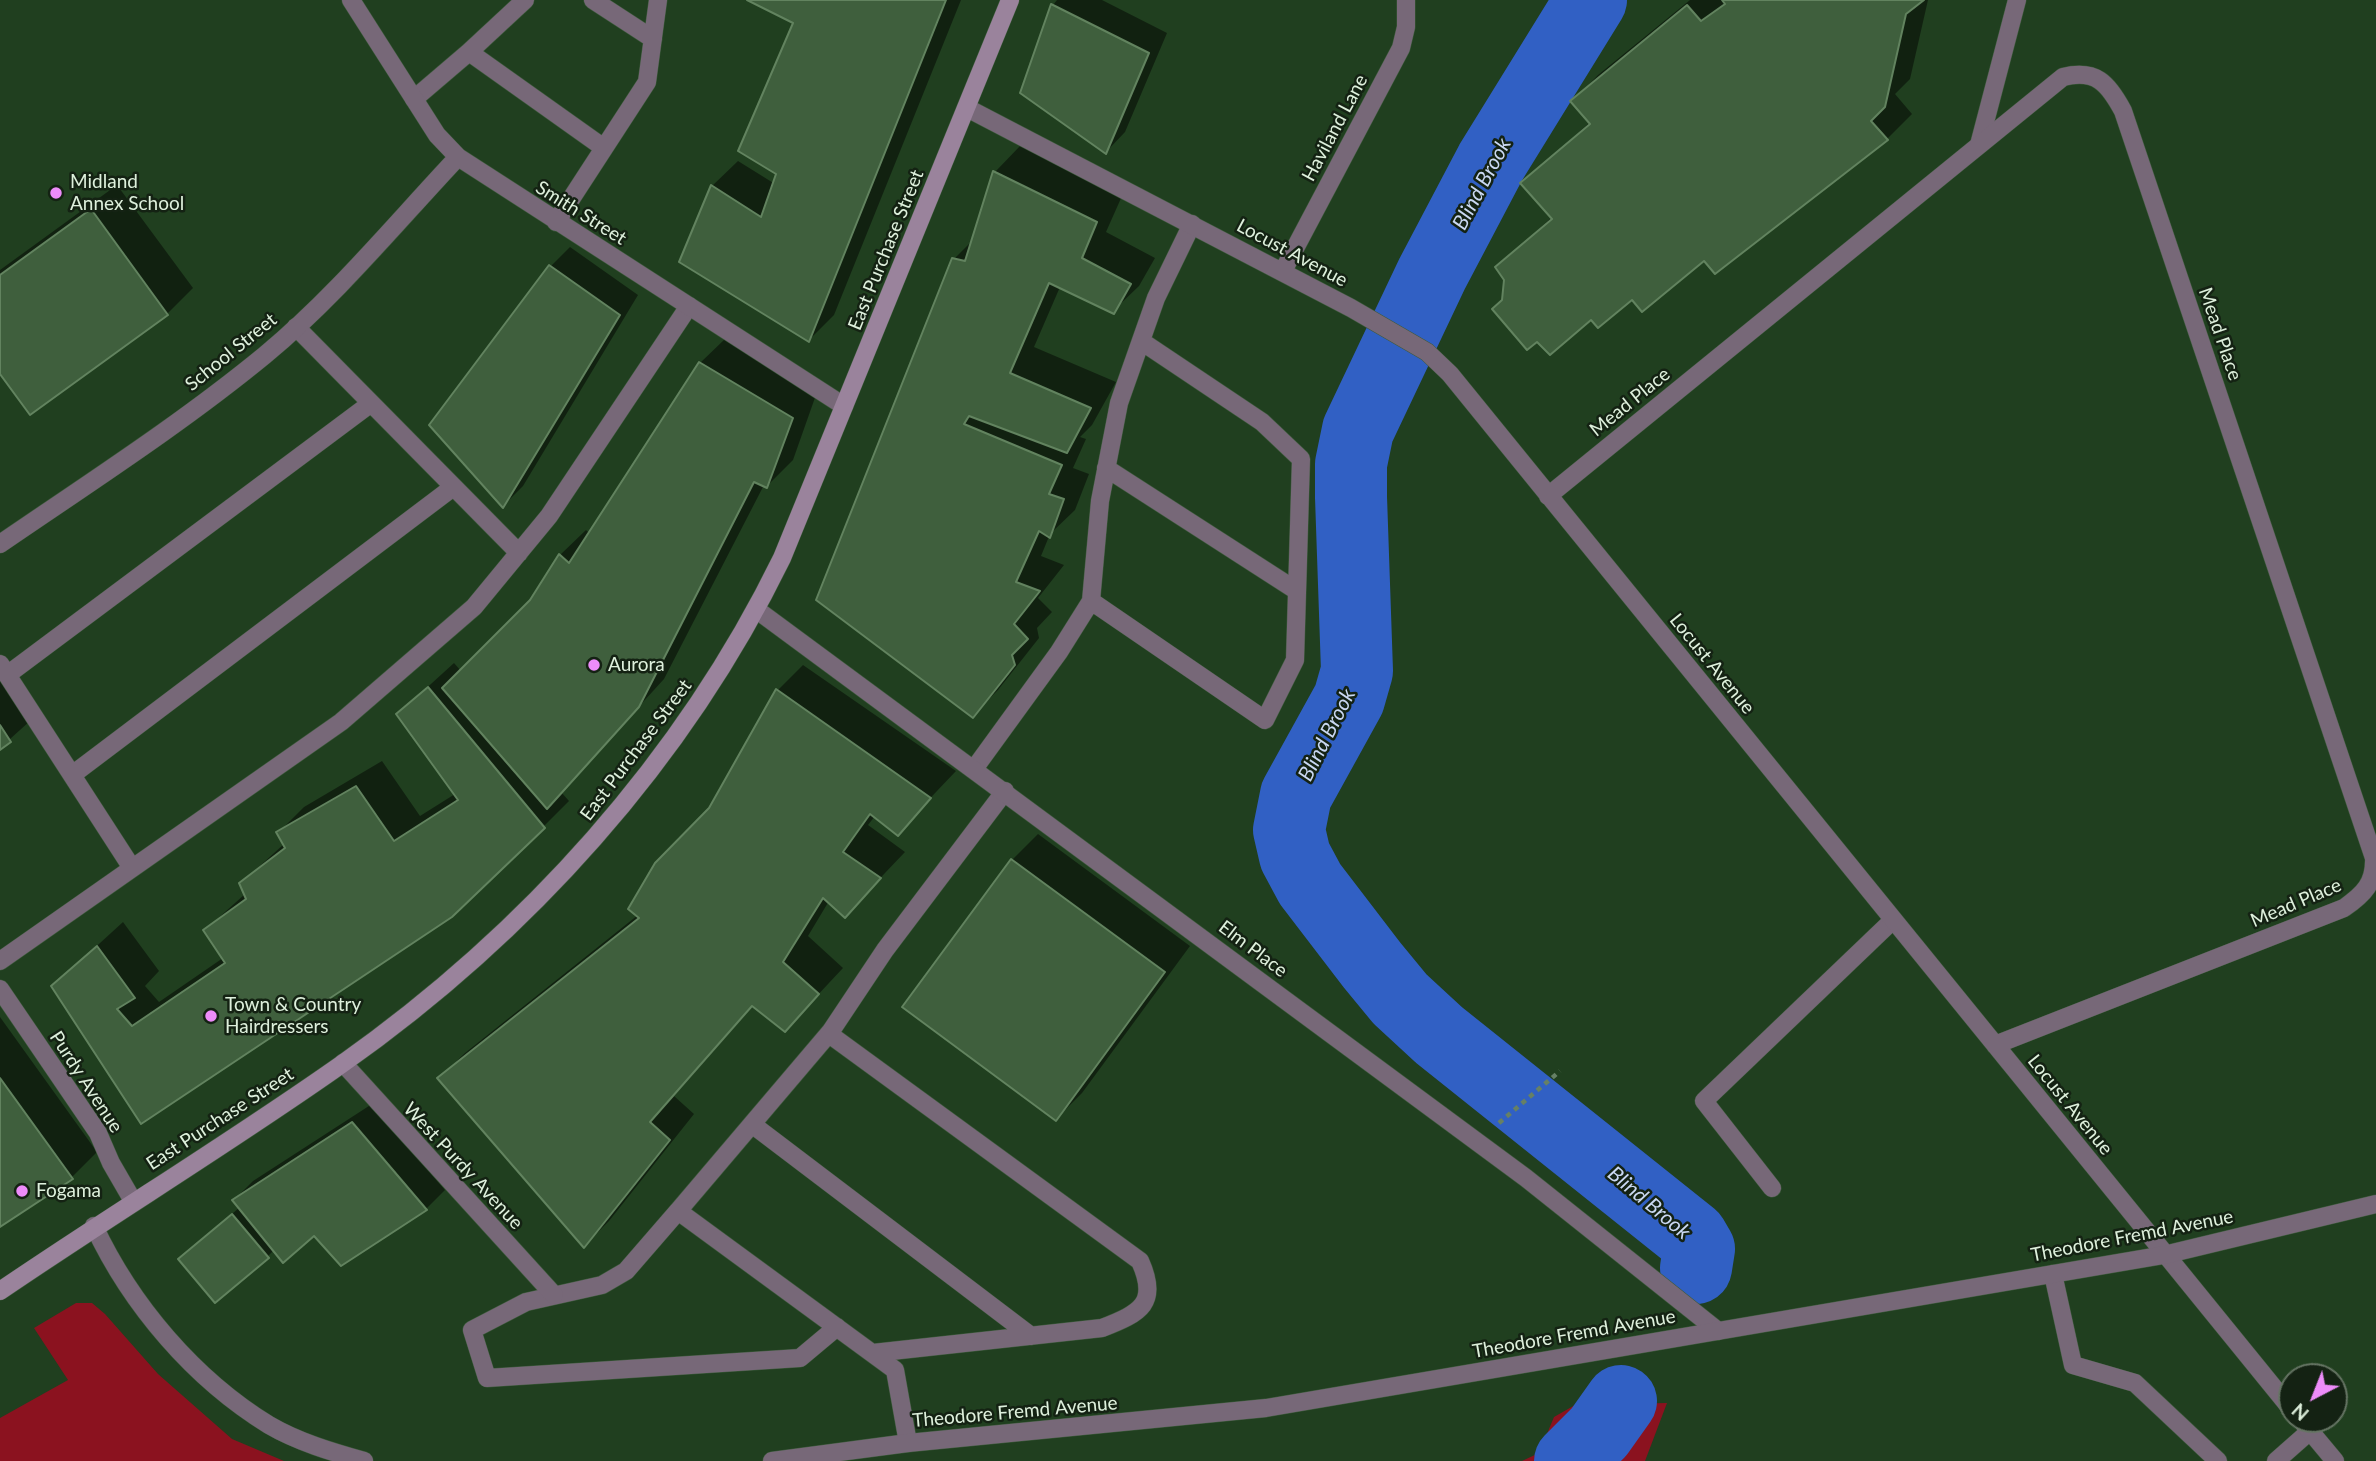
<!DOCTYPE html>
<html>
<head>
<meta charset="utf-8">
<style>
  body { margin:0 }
  #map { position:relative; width:2376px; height:1461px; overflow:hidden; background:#203f1f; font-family:Lato,sans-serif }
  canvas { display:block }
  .north { position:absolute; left:2278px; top:1363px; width:70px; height:70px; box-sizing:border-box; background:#142213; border:2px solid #657463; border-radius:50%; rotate:222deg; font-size:19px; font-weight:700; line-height:28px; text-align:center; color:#def0dc }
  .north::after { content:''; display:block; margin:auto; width:24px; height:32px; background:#ed8cf9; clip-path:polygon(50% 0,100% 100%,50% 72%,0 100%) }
</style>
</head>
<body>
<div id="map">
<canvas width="2376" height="1461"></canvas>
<div class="north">N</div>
</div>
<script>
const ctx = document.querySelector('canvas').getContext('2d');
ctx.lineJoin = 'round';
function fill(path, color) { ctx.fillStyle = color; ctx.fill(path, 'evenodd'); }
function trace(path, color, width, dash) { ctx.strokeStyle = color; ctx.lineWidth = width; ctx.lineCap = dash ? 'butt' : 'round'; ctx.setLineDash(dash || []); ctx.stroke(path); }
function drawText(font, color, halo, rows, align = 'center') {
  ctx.font = font + ' Lato,sans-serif'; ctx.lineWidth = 5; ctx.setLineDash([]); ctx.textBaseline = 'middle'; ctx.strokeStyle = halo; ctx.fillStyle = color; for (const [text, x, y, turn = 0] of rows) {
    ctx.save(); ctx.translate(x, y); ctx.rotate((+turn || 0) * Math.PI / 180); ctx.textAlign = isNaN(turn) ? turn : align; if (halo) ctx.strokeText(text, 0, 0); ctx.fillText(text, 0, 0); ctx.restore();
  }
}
const green = new Path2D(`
  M 76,1303 L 92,1303 L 105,1314 L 158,1374 L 232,1439 L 284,1461 L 0,1461 L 0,1418 L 68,1380 L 34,1328 Z
  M 1667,1403 L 1645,1461 L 1522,1461 L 1539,1453 L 1554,1417 L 1575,1405 Z`);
const shadow = new Path2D(`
  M 751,0 L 961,0 L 834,315 L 809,340 L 712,186 L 738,161 L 775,184 L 795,22 Z
  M 1057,0 L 1102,0 L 1167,33 L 1125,132 L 1106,152 L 1022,92 L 1053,5 Z
  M 1690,0 L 1928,0 L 1910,79 L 1895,94 L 1912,114 L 1887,139 L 1704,259 L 1591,318 L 1504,299 L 1506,279 L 1497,267 L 1552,217 L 1523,183 L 1590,122 L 1573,101 L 1598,75 Z
  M 1020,146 L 1122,196 L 1106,232 L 1155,258 L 1139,286 L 1113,311 L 1060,287 L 1034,347 L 1116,382 L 1092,425 L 1080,437 L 1086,439 L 1073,468 L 1089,474 L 1075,510 L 1050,534 L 1041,556 L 1064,565 L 1038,598 L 1052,612 L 1037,628 L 1039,638 L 998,690 L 972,716 L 954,259 L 974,239 L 995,172 Z
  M 117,185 L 193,288 L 167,314 L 0,371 L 0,270 Z
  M 570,247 L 638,295 L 523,486 L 503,506 L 550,267 Z
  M 726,338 L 817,392 L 793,460 L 767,486 L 764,485 L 664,679 L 561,792 L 569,801 L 543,827 L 142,1122 L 53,986 L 123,922 L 159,971 L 145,986 L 159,1002 L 223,958 L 205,930 L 245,894 L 241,883 L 284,844 L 278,833 L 304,807 L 382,761 L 420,816 L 455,794 L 398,714 L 454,663 L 461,671 L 532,601 L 560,555 L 586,530 L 590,534 L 700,363 Z
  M 803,665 L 956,771 L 897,833 L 875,816 L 868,825 L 905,852 L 845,915 L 829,901 L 808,936 L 843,968 L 785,1030 L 754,1005 L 674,1096 L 694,1114 L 609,1221 L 584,1246 L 439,1078 L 465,1053 L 638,915 L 710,809 L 778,690 Z
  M 0,676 L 30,721 L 0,748 Z
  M 1038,834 L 1190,946 L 1082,1093 L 1056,1119 L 1012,860 Z
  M 0,1017 L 97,1152 L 71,1178 L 0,1225 Z
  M 372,1104 L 445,1190 L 426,1209 L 315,1234 L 274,1250 L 267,1257 L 180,1259 L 240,1207 L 234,1200 L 253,1181 Z`);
const river = new Path2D(`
  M 1591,0 L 1491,162 L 1432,274 L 1358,430 L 1351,464 L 1351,497 L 1357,671 L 1349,699 L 1296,795 L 1289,830 L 1295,856 L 1310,884 L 1372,965 L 1400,999 L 1439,1035 L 1692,1237 L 1699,1249 L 1696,1268
  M 1570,1461 L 1599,1432 L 1621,1401`);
const building = new Path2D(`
  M 747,0 L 946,0 L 809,342 L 679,262 L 711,185 L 761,217 L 776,174 L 738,151 L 793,23 Z
  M 1722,0 L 1924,0 L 1906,14 L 1885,107 L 1871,121 L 1888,140 L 1715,274 L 1704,261 L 1642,312 L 1632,300 L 1598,328 L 1591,320 L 1550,355 L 1537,342 L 1527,350 L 1492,309 L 1502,300 L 1504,280 L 1495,267 L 1552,219 L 1520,183 L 1590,124 L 1570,101 L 1687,5 L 1701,21 L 1725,4 Z
  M 1051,4 L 1149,53 L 1106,154 L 1020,93 Z
  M 993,171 L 1097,222 L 1082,258 L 1131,284 L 1114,314 L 1049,283 L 1010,373 L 1091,408 L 1067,453 L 969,416 L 964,424 L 1062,465 L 1049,494 L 1064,499 L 1050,538 L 1039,531 L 1016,582 L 1040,591 L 1014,624 L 1028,639 L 1012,655 L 1015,665 L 973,718 L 816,600 L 952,258 L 965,261 Z
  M 91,209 L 168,315 L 30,415 L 0,374 L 0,275 Z
  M 549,265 L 620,315 L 503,508 L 429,425 Z
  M 699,362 L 793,418 L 767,488 L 754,482 L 639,707 L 547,809 L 442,688 L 530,600 L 559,554 L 569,563 Z
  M 428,687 L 545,828 L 452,917 L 141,1124 L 51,986 L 97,946 L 135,998 L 117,1009 L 132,1026 L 225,963 L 203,930 L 246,899 L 239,883 L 285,848 L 276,832 L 356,786 L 394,841 L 458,800 L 396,714 Z
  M 776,689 L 931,798 L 898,836 L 870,814 L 843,852 L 881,878 L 845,918 L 823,898 L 783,962 L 819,994 L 785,1032 L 752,1006 L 650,1122 L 670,1140 L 584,1248 L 437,1078 L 639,918 L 628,909 L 655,863 L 709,808 Z
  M 0,725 L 11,742 L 0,750 Z
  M 1011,859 L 1165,972 L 1056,1121 L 902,1007 Z
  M 0,1078 L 73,1179 L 0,1227 Z
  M 352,1122 L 427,1210 L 341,1266 L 314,1236 L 283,1263 L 232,1200 Z
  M 232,1214 L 269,1258 L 215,1303 L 178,1259 Z`);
const path = new Path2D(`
  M 1499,1123 L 1560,1071`);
const service = new Path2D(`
  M 593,0 L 653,39
  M 469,52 L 525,0
  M 414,99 L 469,52 L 604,148
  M 1979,145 L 2017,0
  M 556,222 L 647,82 L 658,0
  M 296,327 L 519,553
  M 1106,468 L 1297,591
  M 1091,601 L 1265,720 L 1295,660 L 1301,459 L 1262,422 L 1141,341
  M 0,664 L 132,868
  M 7,675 L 370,404
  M 974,769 L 1059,652 L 1091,601 L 1100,501 L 1119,403 L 1156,298 L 1192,224
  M 72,775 L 452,488
  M 0,961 L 341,722 L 474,607 L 549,516 L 689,306
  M 829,1034 L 1140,1261 C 1159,1303 1141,1313 1102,1328 L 873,1353
  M 753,1125 L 1031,1336
  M 1772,1188 L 1704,1101 L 1893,920
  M 678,1211 L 626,1271 L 602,1285 L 526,1302 L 472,1330 L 487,1378 L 800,1358 L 837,1327
  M 2053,1274 L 2073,1365 L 2135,1383 L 2218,1461
  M 908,1443 L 895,1370 L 678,1211 L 831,1031 L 885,950 L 1005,791
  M 2276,1461 L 2310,1431`);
const minor = new Path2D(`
  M 351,0 L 437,135 L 458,157 L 844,406
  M 967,108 L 1351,308 L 1427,352 L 1450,374 L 2292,1410
  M 1283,271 L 1401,48 L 1406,27 L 1406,0
  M 1548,496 L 2063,77 C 2096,69 2108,83 2123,111 L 2374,858 C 2375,883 2364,894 2344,908 L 1995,1045
  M 0,544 C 89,483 181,424 265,355 C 335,297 395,224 458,157
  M 757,610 L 1526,1178 L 1718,1331
  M 343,1063 L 554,1295
  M 2300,1419 L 2335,1461`);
const tertiary = new Path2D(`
  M 0,989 L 98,1133 L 111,1163 L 133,1201
  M 94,1226 C 131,1305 194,1379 269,1425 C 298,1442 332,1452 364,1461
  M 772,1461 L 908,1443 L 1266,1408 L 2164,1255 L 2376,1204`);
const secondary = new Path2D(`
  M 0,1291 C 113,1214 230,1143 342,1064 C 526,934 683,761 782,558 L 1010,0`);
const markers = [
  [56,193,7,"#ed8cf9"],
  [594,665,7,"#ed8cf9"],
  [211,1016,7,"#ed8cf9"],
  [22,1191,7,"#ed8cf9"]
];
const streetNames = [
  ["Haviland Lane",1335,128,-62],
  ["Smith Street",581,213,32],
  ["East Purchase Street",886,250,-68],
  ["Locust Avenue",1292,253,28],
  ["Mead Place",2220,334,71],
  ["School Street",231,352,-39],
  ["Mead Place",1630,402,-39],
  ["Locust Avenue",1712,664,51],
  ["East Purchase Street",636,750,-53],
  ["Mead Place",2296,903,-23],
  ["Elm Place",1253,949,37],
  ["Purdy Avenue",86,1082,57],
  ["Locust Avenue",2070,1105,51],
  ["East Purchase Street",220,1119,-33],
  ["West Purdy Avenue",463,1166,47],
  ["Theodore Fremd Avenue",2132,1236,-11],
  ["Theodore Fremd Avenue",1574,1334,-10],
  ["Theodore Fremd Avenue",1015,1412,-5]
];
const poiNames = [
  ["Midland",70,182],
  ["Annex School",70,204],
  ["Aurora",608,665],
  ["Town & Country",225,1005],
  ["Hairdressers",225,1027],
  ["Fogama",36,1191]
];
const waterNames = [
  ["Blind Brook",1482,184,-62],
  ["Blind Brook",1327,735,-63],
  ["Blind Brook",1649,1203,40]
];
fill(green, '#8b121f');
fill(shadow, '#0007');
trace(river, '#3160c4', 72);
fill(building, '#3f5f3d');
trace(building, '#62835f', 2);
trace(service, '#3e5b3d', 19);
trace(minor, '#3e5b3d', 19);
trace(tertiary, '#3e5b3d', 19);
trace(secondary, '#3e5b3d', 19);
trace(path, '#668065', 4.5, [5, 5]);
trace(service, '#776878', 18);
trace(minor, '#776878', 18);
trace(tertiary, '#776878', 18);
trace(secondary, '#9a839c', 18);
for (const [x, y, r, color] of markers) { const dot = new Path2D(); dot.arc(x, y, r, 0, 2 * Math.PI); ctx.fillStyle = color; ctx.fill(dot); trace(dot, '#142213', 2.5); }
drawText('19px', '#def0dc', '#142213', streetNames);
drawText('19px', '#def0dc', '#142213', poiNames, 'left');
drawText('italic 21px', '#cad8f2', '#142213', waterNames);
</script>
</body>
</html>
